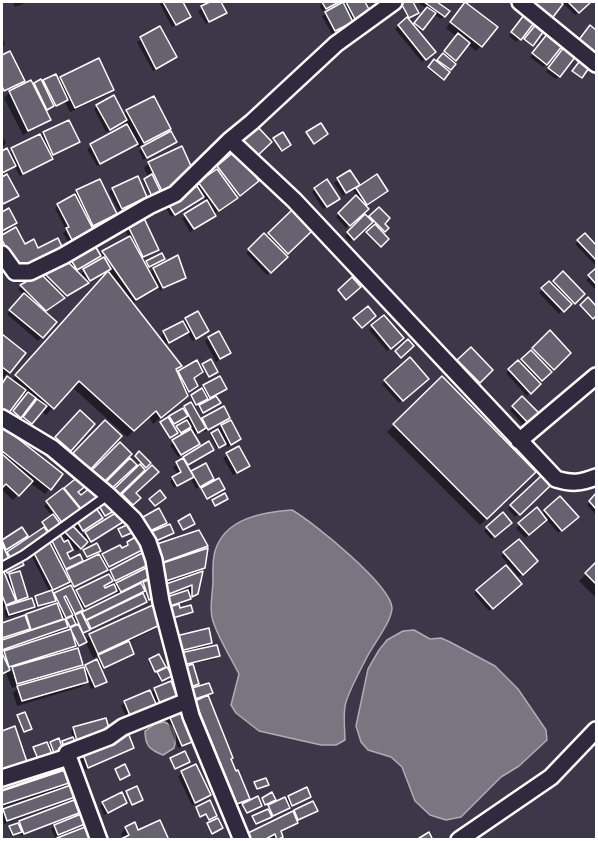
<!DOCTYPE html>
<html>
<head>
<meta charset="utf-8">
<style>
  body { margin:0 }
  #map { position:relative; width:598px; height:841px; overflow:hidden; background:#3c3749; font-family:Mynerve,sans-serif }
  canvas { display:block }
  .frame { position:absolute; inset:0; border:3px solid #fff; pointer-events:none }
</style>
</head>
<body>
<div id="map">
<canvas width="598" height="841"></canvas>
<div class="frame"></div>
</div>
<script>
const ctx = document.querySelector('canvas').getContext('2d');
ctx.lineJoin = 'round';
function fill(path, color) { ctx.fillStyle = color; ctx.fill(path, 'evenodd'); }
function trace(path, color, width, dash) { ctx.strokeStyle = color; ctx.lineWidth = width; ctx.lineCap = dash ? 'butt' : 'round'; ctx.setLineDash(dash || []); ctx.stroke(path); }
const water = new Path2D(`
  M 292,510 C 313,522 391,585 392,608 C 392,621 373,645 367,657 C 360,671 352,685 347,699 C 342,710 345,728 345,740 L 336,745 L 321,745 L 259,731 L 236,713 L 231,705 L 239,674 C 231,658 220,641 214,624 C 209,613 212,596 213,583 C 213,573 212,561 215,551 C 225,518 263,512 292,510 Z
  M 414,630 L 430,639 L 441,638 L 450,642 L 495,666 L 518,689 L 546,730 L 547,740 L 519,766 L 501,777 L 461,817 L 446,820 L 430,815 L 415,801 L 402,767 L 391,757 L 368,750 L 361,742 L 356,726 L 368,669 L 379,650 L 387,640 L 403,631 Z
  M 164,722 C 175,725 177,739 174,748 L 163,755 C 150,750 145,746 145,731 L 155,724 Z`);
const shadow = new Path2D(`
  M 13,2 L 28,2 L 15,7 Z
  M 159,2 L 181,2 L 189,17 L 172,27 Z
  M 213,2 L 219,2 L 225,12 L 206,24 L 198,11 Z
  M 323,2 L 340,2 L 322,11 L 320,6 Z
  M 346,2 L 364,2 L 368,10 L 332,34 L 322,16 Z
  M 407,2 L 412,2 L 418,13 L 408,19 L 401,5 Z
  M 417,2 L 435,2 L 448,11 L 441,19 L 433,14 L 421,30 L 414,25 L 427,9 Z
  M 562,2 L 589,2 L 575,15 Z
  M 460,10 L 481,46 L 476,51 L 467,44 L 442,80 L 428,69 L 434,61 L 436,63 L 457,37 L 446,28 Z
  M 407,19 L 434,52 L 422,62 L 395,29 Z
  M 521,20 L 519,39 L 516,42 L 509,36 Z
  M 160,28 L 175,57 L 153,71 L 137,42 Z
  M 2,36 L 5,44 L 2,47 Z
  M 545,38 L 546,64 L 543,67 L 530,57 Z
  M 561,52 L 559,76 L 556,79 L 546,72 Z
  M 9,53 L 23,80 L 2,93 L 2,57 Z
  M 61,78 L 112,90 L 107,95 L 70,112 L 65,102 L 45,110 L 49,119 L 44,124 L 23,135 L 4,98 L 9,93 L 31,82 L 33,86 L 44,81 L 58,81 Z
  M 97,106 L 123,115 L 127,111 L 169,129 L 161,137 L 175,142 L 143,160 L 139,151 L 146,144 L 138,147 L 136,144 L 97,166 L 87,149 L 127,126 L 124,121 L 106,132 L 94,109 Z
  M 44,133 L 78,142 L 50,157 L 51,159 L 48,162 L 20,176 L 14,165 L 2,173 L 2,153 L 6,150 L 8,153 Z
  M 282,134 L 290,145 L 280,151 L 273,140 Z
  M 2,135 L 6,143 L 2,148 Z
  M 149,163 L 188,180 L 153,201 L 143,181 L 149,178 L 144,168 Z
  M 218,167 L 254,184 L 214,214 L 211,219 L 190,232 L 182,218 L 207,202 L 203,196 L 171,217 L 166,208 L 197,188 L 196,186 L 216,171 L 215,170 Z
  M 349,172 L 360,187 L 383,194 L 364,206 L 366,209 L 346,228 L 336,217 L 357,196 L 352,189 L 343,196 L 334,183 Z
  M 7,176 L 17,196 L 2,205 L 2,178 Z
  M 113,189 L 146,196 L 119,211 L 109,192 Z
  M 315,189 L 335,202 L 323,209 L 312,192 Z
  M 77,191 L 115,214 L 110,219 L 68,242 L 63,233 L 66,230 L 55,208 Z
  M 379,209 L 382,224 L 387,228 L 381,233 L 387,239 L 379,247 L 366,234 L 376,225 L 372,221 L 350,242 L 345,236 L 365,216 L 368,219 Z
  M 293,211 L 311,230 L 267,275 L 246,253 L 264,235 L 266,237 Z
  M 128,225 L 157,249 L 141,259 L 144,265 L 147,262 L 162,260 L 146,268 L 152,280 L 154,279 L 151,272 L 154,269 L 184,277 L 160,291 L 158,286 L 151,292 L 132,304 L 163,344 L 164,343 L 161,336 L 164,333 L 197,313 L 207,331 L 192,341 L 187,331 L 164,345 L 180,365 L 175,371 L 177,374 L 179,372 L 192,378 L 197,386 L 186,394 L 179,402 L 153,424 L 149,417 L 127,437 L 72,387 L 46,415 L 41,411 L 28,427 L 11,415 L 25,397 L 21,393 L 2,415 L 2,385 L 4,381 L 11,381 L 112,270 L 86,283 L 44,312 L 55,322 L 38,341 L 7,314 L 24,295 L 18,289 L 71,259 L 99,256 L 129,238 L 124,228 ZM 98,257 L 101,261 L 79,275 L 75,271 Z
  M 15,229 L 24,246 L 38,251 L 61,249 L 2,254 L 2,237 Z
  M 585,235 L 596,247 L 595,265 L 575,244 Z
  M 596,270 L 596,290 L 586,280 Z
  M 563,273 L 583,294 L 559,314 L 539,293 L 549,283 L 551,285 Z
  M 588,299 L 596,308 L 596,314 L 591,319 L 580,307 Z
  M 383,317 L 401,338 L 387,351 L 369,330 Z
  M 550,332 L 569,353 L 527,396 L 506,373 L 518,362 L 519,363 Z
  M 218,333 L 229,353 L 216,362 L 205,341 Z
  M 2,336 L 24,353 L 4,377 L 2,376 Z
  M 471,349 L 491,370 L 476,385 L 455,364 Z
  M 410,359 L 427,378 L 399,403 L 382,384 Z
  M 442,378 L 534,472 L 480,525 L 387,432 Z
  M 204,386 L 215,396 L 219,403 L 202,413 L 199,407 L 208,402 L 206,399 L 195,405 L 191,397 Z
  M 522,398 L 539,415 L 526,428 L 510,410 Z
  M 185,407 L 200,422 L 203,419 L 228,418 L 205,432 L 203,429 L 194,435 L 199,444 L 178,457 L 170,445 L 192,430 L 190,426 L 169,439 L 160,424 ZM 185,417 L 188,421 L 174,430 L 171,425 Z
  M 80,412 L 93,425 L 66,453 L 53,441 Z
  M 105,422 L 120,436 L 84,474 L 69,459 Z
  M 222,426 L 240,439 L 228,447 L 225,443 L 217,448 L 210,435 Z
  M 2,428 L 61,475 L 45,494 L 29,482 L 13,500 L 2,490 Z
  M 208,443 L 209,453 L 186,466 L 190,473 L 205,465 L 213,479 L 196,489 L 191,479 L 174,488 L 170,481 L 178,476 L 173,467 Z
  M 239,448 L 245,469 L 233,475 L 223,458 Z
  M 139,454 L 149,463 L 115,497 L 112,493 L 141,465 L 135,458 Z
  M 152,467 L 134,493 L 139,498 L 129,507 L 120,498 Z
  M 79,478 L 77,492 L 81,497 L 93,502 L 8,562 L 6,559 L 2,562 L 2,540 L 21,529 L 23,539 L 3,551 L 5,555 L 45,528 L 42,524 L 52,516 L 44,506 Z
  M 540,478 L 548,486 L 515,517 L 508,509 Z
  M 596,496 L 596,515 L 587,505 Z
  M 107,503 L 110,512 L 80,533 L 75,525 L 78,522 L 102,515 L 99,509 Z
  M 537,509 L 541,515 L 545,511 L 577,516 L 558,533 L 546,519 L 525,538 L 516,528 Z
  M 503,514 L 510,523 L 491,539 L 484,531 Z
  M 70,525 L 81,537 L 86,533 L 118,525 L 88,544 L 86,542 L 77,551 L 68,542 L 71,550 L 66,554 L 70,561 L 79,556 L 83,564 L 121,550 L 125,548 L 124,546 L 127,543 L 142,549 L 106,569 L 103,573 L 71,589 L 74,595 L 108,576 L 107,574 L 110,571 L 148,564 L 140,572 L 151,576 L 144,583 L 154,598 L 148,600 L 144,589 L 138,596 L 145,601 L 142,604 L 81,633 L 84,641 L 90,636 L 160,624 L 155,629 L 128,642 L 133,654 L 129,657 L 100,670 L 105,681 L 102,685 L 91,689 L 88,681 L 81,687 L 17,706 L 13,693 L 20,686 L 12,688 L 5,671 L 2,673 L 2,655 L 9,648 L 2,651 L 2,624 L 56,605 L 54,602 L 37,607 L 34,598 L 50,593 L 32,557 L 51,538 L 63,544 L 68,542 L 61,534 ZM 122,579 L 114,587 L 112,583 ZM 111,581 L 113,586 L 104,590 L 102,587 ZM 68,583 L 70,587 L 53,596 L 51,592 ZM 115,591 L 118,596 L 81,615 L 80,614 L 74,616 L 81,609 ZM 67,625 L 70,631 L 58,635 ZM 85,641 L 93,658 L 101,655 L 82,669 L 73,672 L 81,664 L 67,653 L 76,643 L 77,645 Z
  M 519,541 L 536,561 L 519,577 L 501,556 Z
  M 206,545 L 199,553 L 204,567 L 196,575 L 197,594 L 193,597 L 177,603 L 179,610 L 190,613 L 172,619 L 168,598 L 189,592 L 189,587 L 166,596 L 163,589 L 171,581 L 163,584 L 152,549 Z
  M 596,564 L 596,598 L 579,581 Z
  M 21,566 L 3,574 L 6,580 L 10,576 L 26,597 L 19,604 L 34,606 L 30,610 L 6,618 L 4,611 L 11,604 L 2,608 L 2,574 L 5,573 L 3,569 Z
  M 520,584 L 489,611 L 474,594 L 477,591 Z
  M 174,641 L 211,643 L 204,649 L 218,656 L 215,659 L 192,664 L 197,684 L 184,670 L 188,665 L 180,667 L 178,658 L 184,652 L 177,653 Z
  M 159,656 L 170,676 L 161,681 L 148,662 Z
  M 155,689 L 173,701 L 158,708 L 157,705 L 152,709 L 128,720 L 121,706 L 125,703 L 150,694 Z
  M 193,689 L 211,693 L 207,695 L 232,757 L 230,759 L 248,798 L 242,805 L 231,808 L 190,707 L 195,702 L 206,698 L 205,696 L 194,699 Z
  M 169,714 L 191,742 L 187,745 L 178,748 L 166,718 Z
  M 18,716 L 29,729 L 23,732 L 17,718 Z
  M 14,728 L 2,776 L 2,732 Z
  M 74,728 L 109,734 L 53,754 L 52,751 L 37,759 L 34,749 L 47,746 L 51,743 L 60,745 L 73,738 L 71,731 Z
  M 133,748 L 129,751 L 85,770 L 78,754 Z
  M 196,766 L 209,795 L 192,805 L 178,776 Z
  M 65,767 L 57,775 L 68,782 L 60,790 L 74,797 L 70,800 L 4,824 L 2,818 L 3,810 L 32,800 L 31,798 L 2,807 L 2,782 Z
  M 306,789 L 308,798 L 255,824 L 253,817 L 269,810 L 269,807 Z
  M 103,803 L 125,803 L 104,815 L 100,806 Z
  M 294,811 L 315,812 L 296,821 L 297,823 L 293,826 L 280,833 L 282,837 L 279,840 L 272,840 L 271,837 L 266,840 L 246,840 L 245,837 L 249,834 Z
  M 77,813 L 70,820 L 83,824 L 80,827 L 55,837 L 51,829 L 59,821 L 21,836 L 19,832 L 11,836 L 9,828 L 20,822 Z
  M 126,828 L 138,832 L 123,839 L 121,834 Z`);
const building = new Path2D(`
  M 163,2 L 183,2 L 191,17 L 176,25 Z
  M 210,2 L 221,2 L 227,13 L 209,22 L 201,6 Z
  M 322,2 L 339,2 L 326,9 Z
  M 343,2 L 353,22 L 335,31 L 325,12 Z
  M 346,2 L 365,2 L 370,11 L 355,19 Z
  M 404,2 L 413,2 L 419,13 L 409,18 L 401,3 Z
  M 424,2 L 437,2 L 450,11 L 445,17 Z
  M 465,2 L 498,27 L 482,47 L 450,22 Z
  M 525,2 L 560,2 L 563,4 L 550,21 Z
  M 568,2 L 591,2 L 579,13 Z
  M 427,7 L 436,13 L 423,30 L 414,23 Z
  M 524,15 L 534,23 L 521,40 L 511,32 Z
  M 407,17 L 436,52 L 426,60 L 398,25 Z
  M 538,22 L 546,28 L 533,46 L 524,39 Z
  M 590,25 L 596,30 L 596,55 L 594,58 L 575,45 Z
  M 160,26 L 177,57 L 156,69 L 140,37 Z
  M 458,33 L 470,43 L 456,61 L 444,51 Z
  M 548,33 L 563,45 L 547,65 L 532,53 Z
  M 564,47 L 576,56 L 560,77 L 548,68 Z
  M 10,51 L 25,81 L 4,91 L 2,86 L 2,55 Z
  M 443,53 L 456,64 L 451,70 L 437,60 Z
  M 99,58 L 114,90 L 75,108 L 60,77 Z
  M 582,58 L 591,65 L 582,78 L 572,71 Z
  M 434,59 L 450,72 L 444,80 L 428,67 Z
  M 56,74 L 68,100 L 56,106 L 43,80 Z
  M 41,79 L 54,106 L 47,110 L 34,83 Z
  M 31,80 L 51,120 L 28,131 L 9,91 Z
  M 114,95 L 127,120 L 110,130 L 96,105 Z
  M 154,96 L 171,129 L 144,143 L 126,110 Z
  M 69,120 L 80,142 L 53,155 L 43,132 Z
  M 321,123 L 328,134 L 314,144 L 306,132 Z
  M 127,124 L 138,144 L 100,164 L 90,144 Z
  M 256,125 L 272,142 L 255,158 L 239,141 Z
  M 171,131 L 177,142 L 147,158 L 141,147 Z
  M 283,132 L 291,145 L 282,151 L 273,138 Z
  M 40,134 L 53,159 L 23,174 L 11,148 Z
  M 182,146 L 195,175 L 162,191 L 148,162 Z
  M 7,148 L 16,166 L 2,173 L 2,151 Z
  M 235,151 L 259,181 L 240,196 L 217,166 Z
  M 217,169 L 238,198 L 219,211 L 198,182 Z
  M 350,170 L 360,185 L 346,193 L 337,178 Z
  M 7,174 L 19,196 L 3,204 L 2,200 L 2,177 Z
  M 152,174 L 163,197 L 154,201 L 144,179 Z
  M 377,174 L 388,191 L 367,205 L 356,188 Z
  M 138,176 L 147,197 L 122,209 L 112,188 Z
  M 100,179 L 117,214 L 93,226 L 76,190 Z
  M 327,179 L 340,199 L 327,207 L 314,188 Z
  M 197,186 L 204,197 L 175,215 L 168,204 Z
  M 75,194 L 93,229 L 72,240 L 66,228 L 69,227 L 57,204 Z
  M 356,195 L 369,209 L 350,226 L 338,213 Z
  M 207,200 L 216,216 L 194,229 L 184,214 Z
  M 379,207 L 390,218 L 385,224 L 389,228 L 385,232 L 369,216 Z
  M 9,208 L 17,223 L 2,231 L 2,212 Z
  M 293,209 L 313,230 L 288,254 L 268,233 Z
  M 365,214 L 373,222 L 354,240 L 347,232 Z
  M 143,216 L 159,250 L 143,257 L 127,224 Z
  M 375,224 L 389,239 L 381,247 L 366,232 Z
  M 16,227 L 25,244 L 34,239 L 38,248 L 58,238 L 63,249 L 25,269 L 16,265 L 2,240 L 2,235 Z
  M 264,233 L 288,257 L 271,273 L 248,249 Z
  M 585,233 L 596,245 L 596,260 L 577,240 Z
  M 130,236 L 158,287 L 136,300 L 102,251 Z
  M 94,244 L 101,256 L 77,270 L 70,258 Z
  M 162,253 L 165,259 L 149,267 L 146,261 Z
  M 178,255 L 186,278 L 163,288 L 153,268 Z
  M 104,257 L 111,269 L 90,281 L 83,269 Z
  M 66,260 L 89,283 L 67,296 L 44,273 Z
  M 596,268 L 596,284 L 588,275 Z
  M 108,271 L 182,366 L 176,369 L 188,396 L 161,418 L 156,411 L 134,431 L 79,381 L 54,409 L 15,375 Z
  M 563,271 L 585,294 L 575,304 L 553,281 Z
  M 41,274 L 65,298 L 46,311 L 20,285 Z
  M 352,277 L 361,287 L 346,300 L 338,290 Z
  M 549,281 L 572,304 L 564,312 L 541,288 Z
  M 24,293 L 57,322 L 43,338 L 9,310 Z
  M 588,297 L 596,306 L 596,316 L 593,319 L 580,305 Z
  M 368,306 L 376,316 L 362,328 L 353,318 Z
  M 198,311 L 209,331 L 196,339 L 185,318 Z
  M 384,315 L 404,338 L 391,349 L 371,325 Z
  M 183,321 L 189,332 L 169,343 L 163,331 Z
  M 550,330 L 571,353 L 554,370 L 532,348 Z
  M 219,331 L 231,353 L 220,359 L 208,337 Z
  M 2,334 L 26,353 L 10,373 L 2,367 Z
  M 408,339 L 414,346 L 401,358 L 395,351 Z
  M 471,347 L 493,370 L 480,383 L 457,360 Z
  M 531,350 L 552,372 L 542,381 L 521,359 Z
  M 410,357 L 429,379 L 403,401 L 384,380 Z
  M 211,359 L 218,372 L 209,377 L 202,364 Z
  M 197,360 L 203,372 L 194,378 L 198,386 L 189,392 L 178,371 Z
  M 518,360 L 541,384 L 531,394 L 508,369 Z
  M 7,376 L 26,390 L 8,414 L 2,410 L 2,384 Z
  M 220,376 L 227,389 L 210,398 L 203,385 Z
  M 442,376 L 536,472 L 487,519 L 393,424 Z
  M 202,388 L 208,399 L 196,405 L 191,395 Z
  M 28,392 L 36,398 L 21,418 L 13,411 Z
  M 216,396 L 221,403 L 203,413 L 199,405 Z
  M 522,396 L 541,415 L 531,426 L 512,406 Z
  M 37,399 L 47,406 L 32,424 L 23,417 Z
  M 191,402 L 206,428 L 198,433 L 184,406 Z
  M 224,406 L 230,418 L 208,430 L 202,418 Z
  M 183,408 L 188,416 L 174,424 L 169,416 Z
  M 80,410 L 95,424 L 71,451 L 55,437 Z
  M 168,417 L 178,433 L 170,438 L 160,422 Z
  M 105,420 L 122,436 L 90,470 L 73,453 Z
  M 187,420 L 191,427 L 181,433 L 176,426 Z
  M 231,420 L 241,439 L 231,445 L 221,425 Z
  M 2,426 L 63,474 L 51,490 L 2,451 Z
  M 191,429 L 200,444 L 181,455 L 172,440 Z
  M 218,429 L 226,444 L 219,448 L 211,433 Z
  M 209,441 L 214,450 L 188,465 L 183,457 Z
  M 120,442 L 132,454 L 104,482 L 92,470 Z
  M 239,446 L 250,466 L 237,473 L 226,453 Z
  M 139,451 L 151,463 L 146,468 L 135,456 Z
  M 2,454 L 33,481 L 19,496 L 6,484 L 2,488 Z
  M 130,458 L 137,465 L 112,488 L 106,482 Z
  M 183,458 L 194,477 L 177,486 L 172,477 L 181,472 L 176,462 Z
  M 206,463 L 214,479 L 200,487 L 191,471 Z
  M 140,464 L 145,470 L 119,495 L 114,489 Z
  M 152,465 L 159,472 L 136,493 L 141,498 L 133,505 L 122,494 Z
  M 79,476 L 87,485 L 78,492 L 81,495 L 90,488 L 98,499 L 83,511 L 64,488 Z
  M 541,476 L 550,486 L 520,515 L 510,505 Z
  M 219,478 L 225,489 L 207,499 L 201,488 Z
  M 63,488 L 81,510 L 63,524 L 46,501 Z
  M 160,490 L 166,498 L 155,506 L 149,499 Z
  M 225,493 L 228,499 L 215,506 L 212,500 Z
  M 596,493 L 596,509 L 589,501 Z
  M 560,496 L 579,517 L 562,531 L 544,510 Z
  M 108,501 L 114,511 L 105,516 L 99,506 Z
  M 537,507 L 547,520 L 529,535 L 518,523 Z
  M 96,508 L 103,518 L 83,531 L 77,521 Z
  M 159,508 L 167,523 L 150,531 L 143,517 Z
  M 117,512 L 123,522 L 91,542 L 85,532 Z
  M 503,512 L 512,523 L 495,537 L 486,527 Z
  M 53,514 L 62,526 L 50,534 L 42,522 Z
  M 190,514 L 195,524 L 183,530 L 178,521 Z
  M 70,523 L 88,542 L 81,549 L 63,530 Z
  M 131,523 L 136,531 L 122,537 L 118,529 Z
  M 170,524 L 174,533 L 156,541 L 151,532 Z
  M 22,527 L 28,536 L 6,550 L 2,540 Z
  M 44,527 L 49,534 L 12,560 L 7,552 Z
  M 199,530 L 208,546 L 161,563 L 154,545 Z
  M 59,533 L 64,542 L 68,540 L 73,550 L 67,553 L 70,559 L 80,554 L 83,561 L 66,569 L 50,537 Z
  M 137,536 L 144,549 L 109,567 L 102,554 L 120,545 L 122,548 L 128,545 L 127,542 Z
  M 519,539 L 538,561 L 523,575 L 503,552 Z
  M 49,541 L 70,582 L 53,590 L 34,553 Z
  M 97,543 L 101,551 L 87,557 L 83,550 Z
  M 2,544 L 9,559 L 2,562 Z
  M 208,548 L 205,568 L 166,581 L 160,564 Z
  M 144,552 L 150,564 L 115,581 L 110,570 Z
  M 99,554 L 108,570 L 74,587 L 66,570 Z
  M 20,558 L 24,565 L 7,573 L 4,566 Z
  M 596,562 L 596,584 L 585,573 Z
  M 506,565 L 522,584 L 493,609 L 476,590 Z
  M 148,567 L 153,576 L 121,592 L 116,583 Z
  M 20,571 L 28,597 L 17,601 L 9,574 Z
  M 203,571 L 198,594 L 192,597 L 192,585 L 169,594 L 166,584 Z
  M 4,572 L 16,601 L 6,605 L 2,595 L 2,573 Z
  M 109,574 L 113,581 L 104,586 L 105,588 L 114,584 L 117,591 L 85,607 L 76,590 Z
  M 151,579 L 157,597 L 149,600 L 143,582 Z
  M 141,583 L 145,591 L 86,620 L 82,612 Z
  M 71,585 L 83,610 L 75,614 L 66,596 L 64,597 L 73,615 L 66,618 L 54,593 Z
  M 52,590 L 56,601 L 38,606 L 35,596 Z
  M 188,590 L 191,599 L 170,606 L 167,597 Z
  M 143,593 L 147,602 L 91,629 L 87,620 Z
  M 32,598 L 35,607 L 9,615 L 6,606 Z
  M 57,603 L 63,619 L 31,630 L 26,614 Z
  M 179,604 L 180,608 L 191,605 L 193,612 L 173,618 L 169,607 Z
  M 153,605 L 162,624 L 98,654 L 89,634 Z
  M 81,612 L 90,630 L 83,633 L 75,615 Z
  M 25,615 L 30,629 L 2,638 L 2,623 Z
  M 72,616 L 76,624 L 70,627 L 66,619 Z
  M 65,619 L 68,627 L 2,650 L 2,640 Z
  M 78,624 L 87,642 L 79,646 L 70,628 Z
  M 209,628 L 212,643 L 180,651 L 176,636 Z
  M 71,629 L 76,646 L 9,667 L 4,651 Z
  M 129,641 L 134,654 L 104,668 L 98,655 Z
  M 217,645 L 220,656 L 183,665 L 180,653 Z
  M 78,648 L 83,665 L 17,684 L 12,667 Z
  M 2,653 L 10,670 L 2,674 Z
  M 159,654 L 166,667 L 155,672 L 149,659 Z
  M 97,659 L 107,682 L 95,687 L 85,665 Z
  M 193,664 L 199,684 L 190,687 L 184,667 Z
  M 84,667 L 88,682 L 22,701 L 17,686 Z
  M 167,667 L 172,676 L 162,681 L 157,672 Z
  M 171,681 L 178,699 L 161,706 L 154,688 Z
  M 209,683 L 213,693 L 195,699 L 192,688 Z
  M 150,690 L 157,706 L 131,718 L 124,701 Z
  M 208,695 L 233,758 L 231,759 L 236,771 L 238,770 L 250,799 L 237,804 L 195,701 Z
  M 179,709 L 192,742 L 182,746 L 168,713 Z
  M 25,712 L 32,729 L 24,732 L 17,715 Z
  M 106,718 L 111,735 L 78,744 L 73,727 Z
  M 15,726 L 28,765 L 2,774 L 2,731 Z
  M 127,730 L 134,748 L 88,768 L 81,749 Z
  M 73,737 L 77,747 L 66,752 L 62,741 Z
  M 59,738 L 63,750 L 54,753 L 50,742 Z
  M 47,742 L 52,754 L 38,759 L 33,747 Z
  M 185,751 L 190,762 L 175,769 L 170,758 Z
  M 64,759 L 66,768 L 2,790 L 2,780 Z
  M 125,764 L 130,775 L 120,780 L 115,769 Z
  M 196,764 L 211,795 L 195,803 L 181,771 Z
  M 65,770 L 69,783 L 2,805 L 2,791 Z
  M 266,778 L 269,785 L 257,789 L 254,782 Z
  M 71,785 L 75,797 L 7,821 L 3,809 Z
  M 137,786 L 143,800 L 132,805 L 126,791 Z
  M 307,787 L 311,797 L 292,806 L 288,796 Z
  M 122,792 L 127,803 L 108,813 L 102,802 Z
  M 272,792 L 276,800 L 265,805 L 262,798 Z
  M 258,796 L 262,806 L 247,813 L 242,804 Z
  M 285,797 L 290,808 L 273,816 L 268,805 Z
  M 74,800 L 79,813 L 24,834 L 19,821 Z
  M 210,800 L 217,816 L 209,820 L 206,814 L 200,817 L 196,807 Z
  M 313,801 L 318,811 L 298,820 L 294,810 Z
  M 268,809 L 272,817 L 256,824 L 252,816 Z
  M 293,811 L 298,823 L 281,831 L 283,837 L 277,840 L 275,834 L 264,840 L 251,840 L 248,833 Z
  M 81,814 L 85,824 L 58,835 L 54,825 Z
  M 218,818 L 223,828 L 212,834 L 207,823 Z
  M 160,820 L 169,840 L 119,840 L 129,835 L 125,827 L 135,822 L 138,830 Z
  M 18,823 L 22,832 L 13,835 L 9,826 Z
  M 85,827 L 90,840 L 57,840 L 57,838 Z
  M 429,832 L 433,840 L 416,840 Z`);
const service = new Path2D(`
  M 2,567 L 24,555 L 108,495`);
const minor = new Path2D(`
  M 520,2 L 596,64
  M 230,140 L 294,200 L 556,479 C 572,484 581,483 596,477
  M 2,254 L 15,272 L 30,272 L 63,256 L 149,206 L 175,194 L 230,140 L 252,122 L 336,44 L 394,2
  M 2,418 L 52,448 L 108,495 L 134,520 L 148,542 L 154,560 L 161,602 L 191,716 L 242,840
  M 519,441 L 596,376
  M 2,778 L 68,757
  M 99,840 L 67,753 L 109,737 L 123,727 L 187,701
  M 459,840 L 551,777 L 596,730`);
fill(water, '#797682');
trace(water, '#afadb4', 1.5);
fill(shadow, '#0007');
fill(building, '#666270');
trace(building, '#fff', 1.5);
trace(service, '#fff', 12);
trace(minor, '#fff', 20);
trace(service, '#2f2a3d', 8);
trace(minor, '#2f2a3d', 15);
</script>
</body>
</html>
